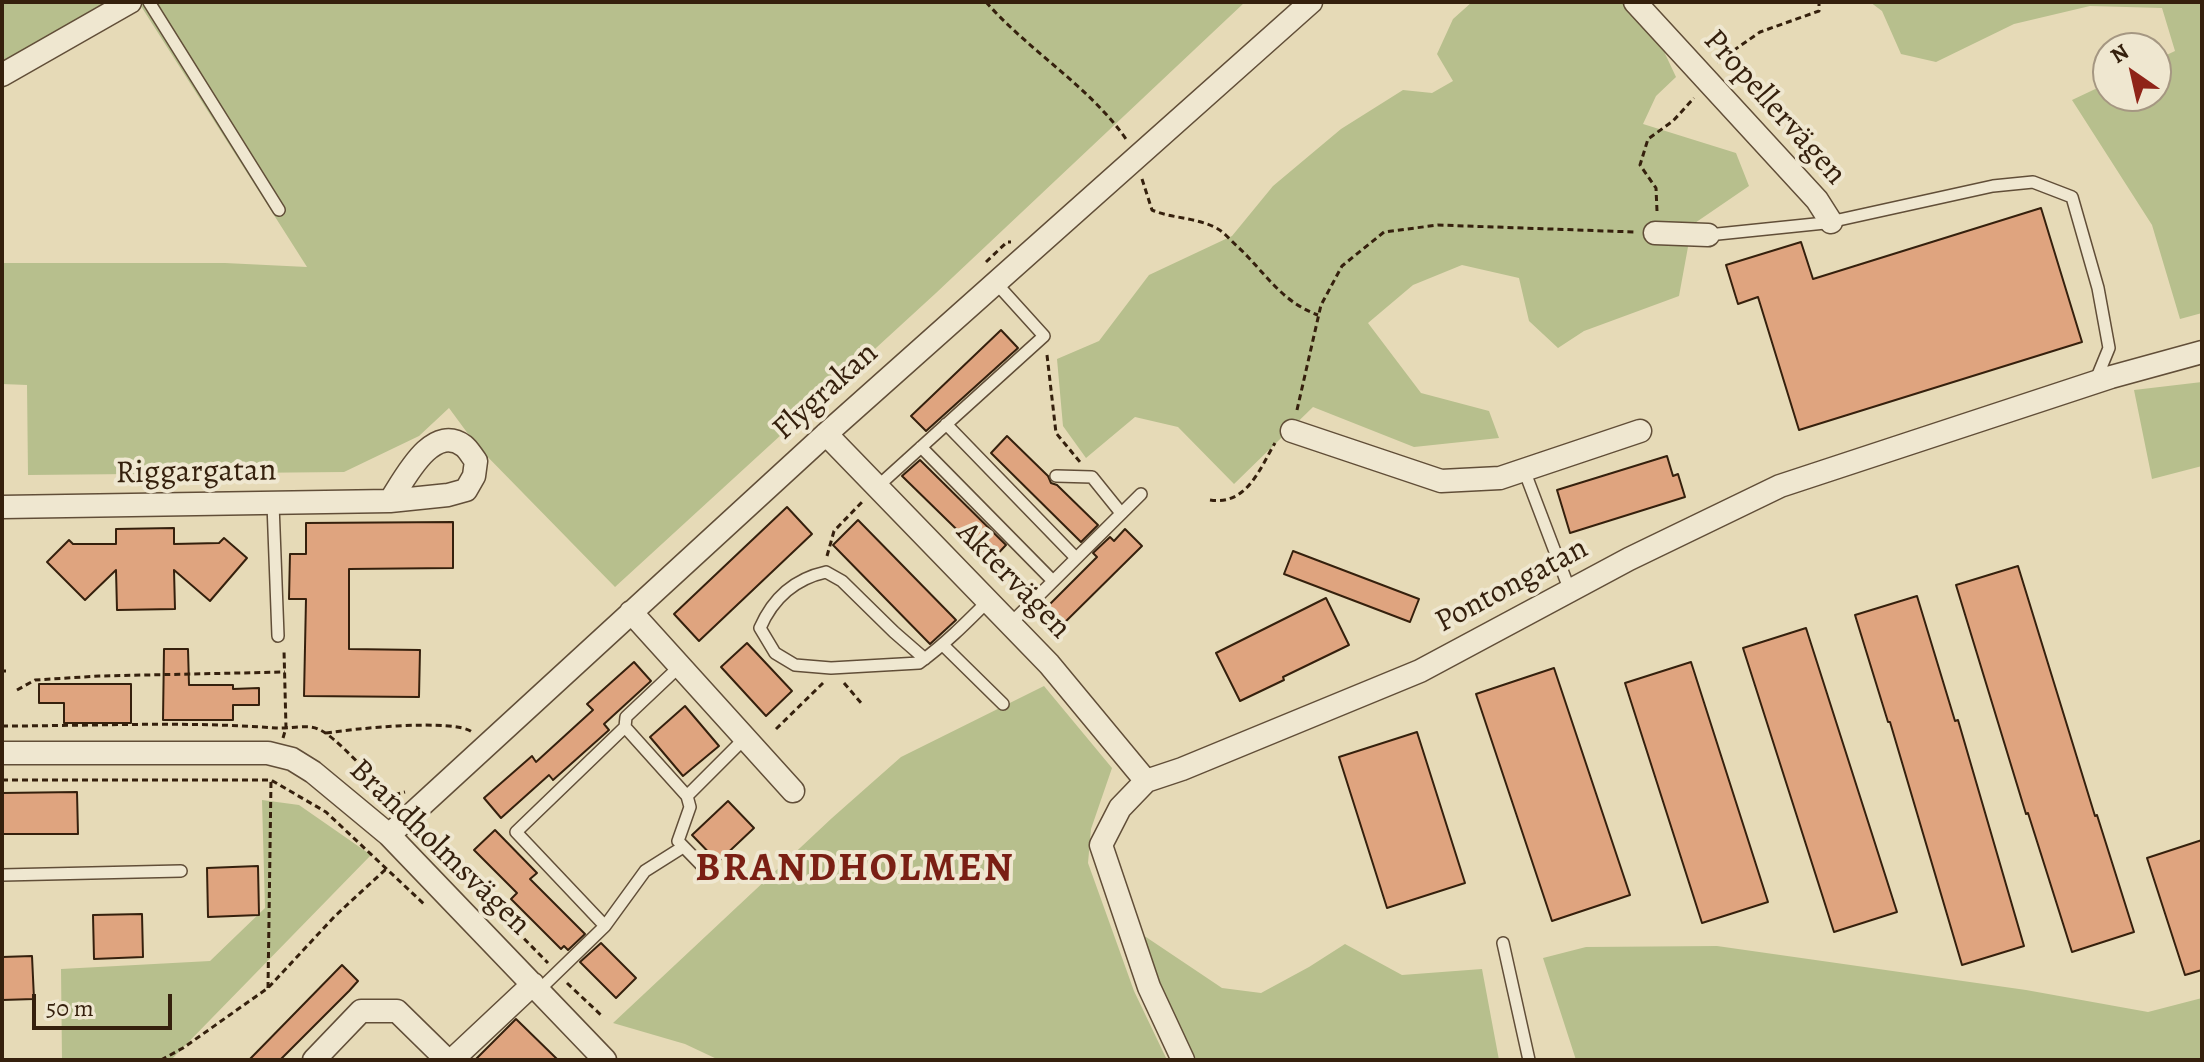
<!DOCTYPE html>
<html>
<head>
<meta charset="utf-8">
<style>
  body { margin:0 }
  #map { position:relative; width:2204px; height:1062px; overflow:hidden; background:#e6dab7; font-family:Alegreya,serif }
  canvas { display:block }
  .frame { position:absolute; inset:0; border:4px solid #35200d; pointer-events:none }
  .north { position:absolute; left:2092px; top:32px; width:80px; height:80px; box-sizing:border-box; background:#efe7d0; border:2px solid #a59782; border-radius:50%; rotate:326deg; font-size:22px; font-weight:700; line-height:32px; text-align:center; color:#35200d }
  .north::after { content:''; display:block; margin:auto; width:28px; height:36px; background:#8f2418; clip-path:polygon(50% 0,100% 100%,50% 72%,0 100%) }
  .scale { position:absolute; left:32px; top:994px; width:140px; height:36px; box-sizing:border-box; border:4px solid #35200d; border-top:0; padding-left:10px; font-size:24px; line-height:28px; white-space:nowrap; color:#35200d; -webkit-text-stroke:6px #efe7d0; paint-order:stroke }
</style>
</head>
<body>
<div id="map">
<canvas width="2204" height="1062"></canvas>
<div class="frame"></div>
<div class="north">N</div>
<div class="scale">50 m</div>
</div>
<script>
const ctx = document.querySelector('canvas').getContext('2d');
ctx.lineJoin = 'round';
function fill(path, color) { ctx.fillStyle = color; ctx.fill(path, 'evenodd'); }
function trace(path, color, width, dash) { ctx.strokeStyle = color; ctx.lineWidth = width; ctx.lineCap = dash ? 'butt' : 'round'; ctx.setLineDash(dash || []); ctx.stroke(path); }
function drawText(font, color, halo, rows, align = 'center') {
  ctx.font = font + ' Alegreya,serif'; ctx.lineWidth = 8; ctx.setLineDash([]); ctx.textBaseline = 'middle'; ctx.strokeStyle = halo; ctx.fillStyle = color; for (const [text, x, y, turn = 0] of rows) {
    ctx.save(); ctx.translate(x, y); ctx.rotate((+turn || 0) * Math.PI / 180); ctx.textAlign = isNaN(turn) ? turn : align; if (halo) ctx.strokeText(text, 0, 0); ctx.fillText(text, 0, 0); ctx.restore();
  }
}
const green = new Path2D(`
  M 2,2 L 1245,2 L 936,293 L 615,587 L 477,446 L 449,408 L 419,436 L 344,472 L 28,475 L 27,385 L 2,384 L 2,263 L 225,263 L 307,267 L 139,3 L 2,89 Z
  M 1472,2 L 1625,2 L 1661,45 L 1676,77 L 1656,96 L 1643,124 L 1736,153 L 1749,186 L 1692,225 L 1679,296 L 1584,331 L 1558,348 L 1529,321 L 1519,278 L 1462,265 L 1413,285 L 1368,323 L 1421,393 L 1489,411 L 1499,438 L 1414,447 L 1313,407 L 1234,484 L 1178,427 L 1135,417 L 1086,458 L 1063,426 L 1057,359 L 1099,341 L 1149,275 L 1232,236 L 1273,186 L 1341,129 L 1403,90 L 1432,93 L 1453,81 L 1437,54 L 1453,19 Z
  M 1870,2 L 2202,2 L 2202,313 L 2180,319 L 2152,225 L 2072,100 L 2108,83 L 2108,96 L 2156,96 L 2156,60 L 2175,51 L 2162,8 L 2090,6 L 2014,24 L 1936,62 L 1901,54 L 1882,11 Z
  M 2202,382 L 2202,466 L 2152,479 L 2134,390 Z
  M 1044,686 L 1112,768 L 1091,829 L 1088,863 L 1134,991 L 1167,1060 L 719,1060 L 685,1044 L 613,1023 L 832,818 L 901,757 Z
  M 262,800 L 299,805 L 371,855 L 171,1060 L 62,1060 L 61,969 L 210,961 L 265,908 Z
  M 1140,933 L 1222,988 L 1261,993 L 1309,967 L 1345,944 L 1402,975 L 1482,969 L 1499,1060 L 1192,1060 L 1159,986 Z
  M 1717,946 L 2026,990 L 2148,1012 L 2202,998 L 2202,1060 L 1576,1060 L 1543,958 L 1586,947 Z`);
const building = new Path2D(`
  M 2041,208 L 2082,342 L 1799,430 L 1758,297 L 1738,304 L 1726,265 L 1801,242 L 1813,279 Z
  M 1001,330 L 1018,348 L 926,431 L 911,416 Z
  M 1007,436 L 1048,476 L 1051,483 L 1057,485 L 1098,525 L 1081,542 L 991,453 Z
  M 1667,456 L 1673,476 L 1678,474 L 1685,497 L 1570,533 L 1557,490 Z
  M 920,460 L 1006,545 L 990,562 L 902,476 Z
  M 787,507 L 812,534 L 699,641 L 674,614 Z
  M 858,520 L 956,620 L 930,644 L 833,545 Z
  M 453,522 L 453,568 L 349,569 L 349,649 L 420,650 L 419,697 L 304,696 L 306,599 L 289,599 L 290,554 L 306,554 L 306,523 Z
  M 174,528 L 174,544 L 219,543 L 224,538 L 247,558 L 210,601 L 174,570 L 175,609 L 117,610 L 116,570 L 85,600 L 47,562 L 69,540 L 73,544 L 116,544 L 116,529 Z
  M 1125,529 L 1142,546 L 1054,633 L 1037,617 L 1097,557 L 1093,553 L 1110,537 L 1114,541 Z
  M 1293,551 L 1419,599 L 1410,622 L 1284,574 Z
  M 2018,566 L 2095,816 L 2097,815 L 2134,932 L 2072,952 L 2028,813 L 2026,814 L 1956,585 Z
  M 1917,596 L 1955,721 L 1958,720 L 2024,946 L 1962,965 L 1890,722 L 1888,722 L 1855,615 Z
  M 1326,598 L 1349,645 L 1283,677 L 1284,680 L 1240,701 L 1216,653 Z
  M 1806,628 L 1897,912 L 1834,932 L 1743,648 Z
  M 747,643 L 792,691 L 766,716 L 721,667 Z
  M 164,649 L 188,649 L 189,685 L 233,685 L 233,689 L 259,688 L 259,705 L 233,705 L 233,720 L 163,720 Z
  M 634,662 L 651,681 L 604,724 L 609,730 L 553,780 L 549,775 L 501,818 L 484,798 L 532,756 L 536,762 L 593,710 L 587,704 Z
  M 1691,662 L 1768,902 L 1702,923 L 1625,683 Z
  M 1554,668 L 1630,895 L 1552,921 L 1476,694 Z
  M 39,684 L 131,684 L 131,723 L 64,723 L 64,703 L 39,703 Z
  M 685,706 L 719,746 L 683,776 L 650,737 Z
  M 1417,732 L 1465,883 L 1387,908 L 1339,757 Z
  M 77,792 L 78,834 L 2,834 L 2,793 Z
  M 728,801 L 754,828 L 718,862 L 692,835 Z
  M 495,830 L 537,873 L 530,879 L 585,934 L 568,950 L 564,946 L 561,949 L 511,899 L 517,893 L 474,850 Z
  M 2202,840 L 2202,970 L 2185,975 L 2147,858 Z
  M 258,866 L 259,915 L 208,917 L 207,868 Z
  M 142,914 L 143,957 L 94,959 L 93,915 Z
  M 601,943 L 636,978 L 616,998 L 580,962 Z
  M 32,956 L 34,999 L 2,1000 L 2,957 Z
  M 342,965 L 358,981 L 349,991 L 280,1060 L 249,1060 Z
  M 516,1019 L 558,1060 L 475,1060 Z`);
const path = new Path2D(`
  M 986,2 C 1029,51 1089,86 1126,139
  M 1717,62 L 1760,32 L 1819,11 L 1819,2
  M 1142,179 L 1152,210 C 1173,219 1197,217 1218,229 C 1225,233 1231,241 1237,246 C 1265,272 1280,301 1318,315
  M 1657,211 L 1656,188 L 1640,165 L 1648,139 L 1673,121 L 1694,98
  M 986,262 L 1007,242 L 1011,242
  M 1047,355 L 1056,433 L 1080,462
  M 1297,410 L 1321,305 L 1342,266 L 1384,232 L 1438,225 L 1634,232
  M 1210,500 C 1247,506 1260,468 1275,443
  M 827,556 L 834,531 L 863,501
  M 2,671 L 6,671
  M 844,683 L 862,704
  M 17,690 L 35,680 L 99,676 L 285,672
  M 2,726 C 93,726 185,721 276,728 C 289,729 307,724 318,729 C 335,735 375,781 389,796 L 405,792
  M 776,729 L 823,683
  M 326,733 C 352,729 454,718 472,732
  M 283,738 L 286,728 L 284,650
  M 2,780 L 271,780 L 326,812 L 425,905
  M 426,830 L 424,837 L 548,963
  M 567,983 L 602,1016
  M 268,988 L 271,780
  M 161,1060 L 183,1048 L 268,988 L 335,916 L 386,869`);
const service = new Path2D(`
  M 149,2 L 279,210
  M 1708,235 L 1825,223 L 1993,186 L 2033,182 L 2072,197 L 2098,288 L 2109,348 L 2095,382
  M 946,424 L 1076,558
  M 921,447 L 1053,581
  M 1524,470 L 1570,591
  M 1056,476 L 1092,477 L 1121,513
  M 877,487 L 1044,336 L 996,283
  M 273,504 L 278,636
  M 1010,624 L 1141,494
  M 945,647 L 1003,704
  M 925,659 L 894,632 L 842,581 L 826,572 C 794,579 773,598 760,628 L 775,653 L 795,665 L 831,668 L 919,663 C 944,645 966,623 988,601
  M 625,727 L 626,717 L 680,666
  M 687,796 L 745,738
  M 2,875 L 181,871
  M 605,926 L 516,832 L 625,727 L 687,796 L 690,807 L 678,841 L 711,875
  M 1503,943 L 1529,1060
  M 539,990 L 605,926 L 645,871 L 683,847`);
const minor = new Path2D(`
  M 1635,2 L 1817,200 L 1831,222
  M 2,75 L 130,2
  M 1655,233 L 1708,235
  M 1292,431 L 1441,481 L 1500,478 L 1640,431
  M 826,434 L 1049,664 L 1146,781
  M 2,507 L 390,501 L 448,495 L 466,490 L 474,476 L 476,461 C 472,456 468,449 464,446 C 432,422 404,480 390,501
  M 631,612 L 793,791
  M 2,753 L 268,753 L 292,759 L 313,772 L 389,835 L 605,1060
  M 389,835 L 826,434 L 1311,2
  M 314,1060 L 361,1011 L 397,1011 L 447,1060
  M 452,1060 L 533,984
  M 1183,1060 L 1149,987 L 1101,845 L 1120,808 L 1146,781 L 1182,769 L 1420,671 L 1629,559 L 1780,486 L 2111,377 L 2202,352`);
const streetNames = [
  ["Propellervägen",1774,108,48],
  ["Flygrakan",826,392,-42],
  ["Riggargatan",196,473,-1],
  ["Aktervägen",1013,581,46],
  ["Pontongatan",1512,586,-28],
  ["Brandholmsvägen",439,848,44]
];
const districtNames = [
  ["BRANDHOLMEN",855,870]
];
fill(green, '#b7bf8d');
fill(building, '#dfa47f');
trace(building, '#35200d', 2);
trace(service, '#614e38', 14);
trace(minor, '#614e38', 25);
trace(path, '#35200d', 3, [6, 4]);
trace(service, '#efe7d0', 11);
trace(minor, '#efe7d0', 22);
drawText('32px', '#35200d', '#efe7d0', streetNames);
ctx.letterSpacing = '2px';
drawText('bold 40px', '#7a1f14', '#efe7d0', districtNames);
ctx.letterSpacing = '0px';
</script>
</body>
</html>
